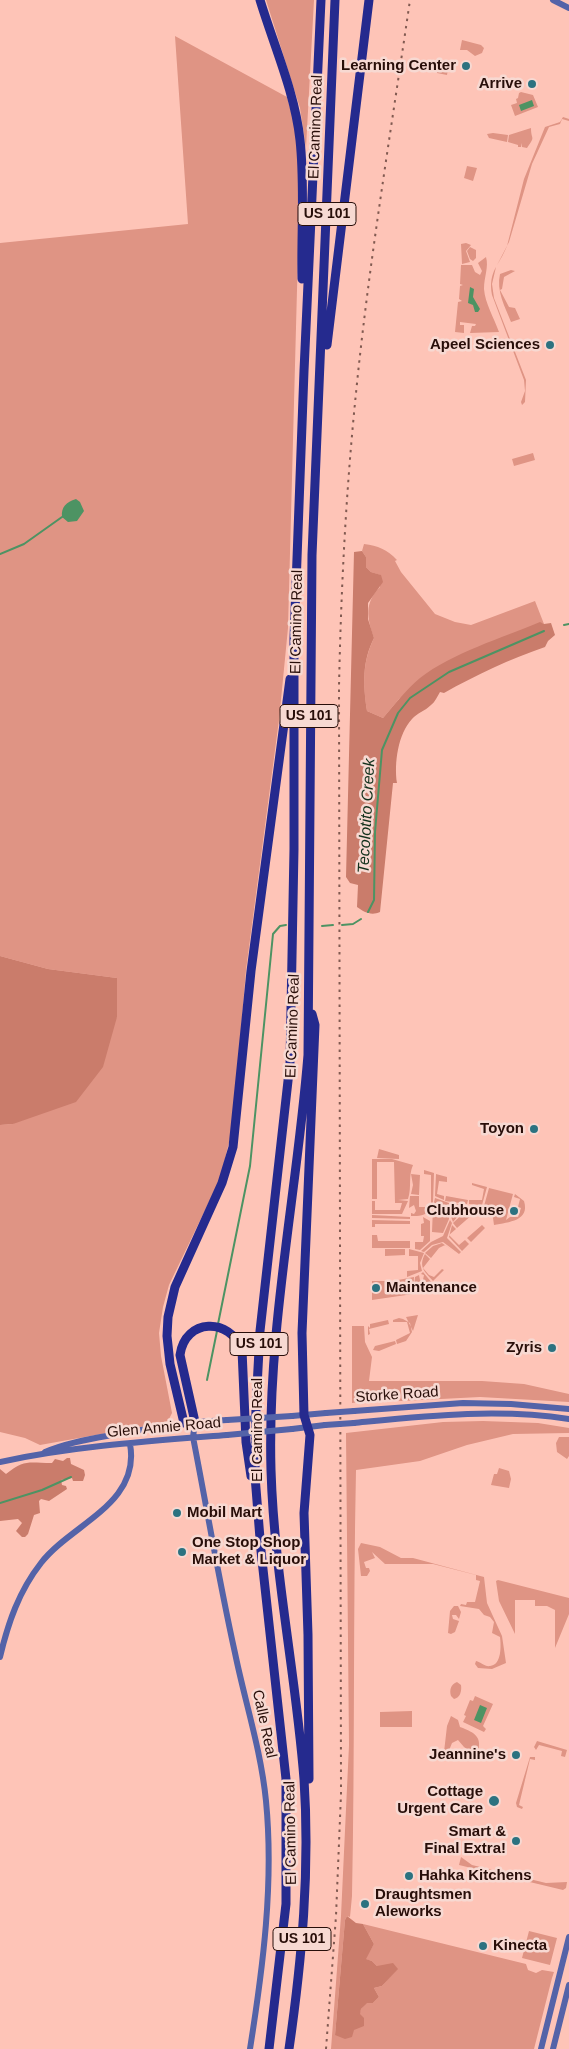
<!DOCTYPE html>
<html>
<head>
<meta charset="utf-8">
<style>
  body { margin:0 }
  canvas { display:block; background:#fec4b7 }
</style>
</head>
<body>
<canvas width="569" height="2049"></canvas>
<script>
const ctx = document.querySelector('canvas').getContext('2d');
ctx.lineJoin = 'round';
function fill(path, color) { ctx.fillStyle = color; ctx.fill(path, 'evenodd'); }
function trace(path, color, width, dash) { ctx.strokeStyle = color; ctx.lineWidth = width; ctx.lineCap = dash ? 'butt' : 'round'; ctx.setLineDash(dash || []); ctx.stroke(path); }
function drawText(font, color, halo, rows, align = 'center') {
  ctx.font = font + ' Helvetica,sans-serif'; ctx.lineWidth = 5; ctx.setLineDash([]); ctx.textBaseline = 'middle'; ctx.strokeStyle = halo; ctx.fillStyle = color; for (const [text, x, y, turn = 0] of rows) {
    ctx.save(); ctx.translate(x, y); ctx.rotate((+turn || 0) * Math.PI / 180); ctx.textAlign = isNaN(turn) ? turn : align; if (halo) ctx.strokeText(text, 0, 0); ctx.fillText(text, 0, 0); ctx.restore();
  }
}
const green = new Path2D(`
  M 266,0 L 314,0 L 306,148 L 300,108 Z
  M 175,36 L 287,97 L 296,130 L 300,177 L 288,628 L 279,720 L 246,970 L 233,1126 L 220,1179 L 169,1285 L 163,1307 L 159,1333 L 161,1356 L 172,1413 L 168,1421 L 163,1423 L 40,1445 L 25,1438 L 0,1432 L 0,1125 L 13,1124 L 117,1017 L 117,978 L 48,969 L 0,956 L 0,243 L 188,224 Z
  M 462,40 L 481,45 L 484,48 L 482,53 L 475,56 L 467,50 L 460,50 Z
  M 439,61 L 449,63 L 447,75 L 437,73 Z
  M 521,92 L 533,95 L 538,107 L 515,116 L 511,105 L 517,103 L 516,99 L 518,98 L 519,93 Z
  M 563,117 L 569,119 L 569,121 L 562,119 L 560,124 L 549,127 L 532,164 L 509,242 L 496,267 L 492,284 L 494,298 L 526,380 L 525,402 L 522,405 L 521,402 L 525,391 L 524,380 L 492,295 C 488,271 499,266 507,246 L 524,179 L 545,127 L 560,122 Z
  M 531,128 C 531,141 536,135 527,148 L 522,147 L 522,143 L 521,147 L 518,147 L 518,145 L 508,142 L 509,135 Z
  M 493,133 L 508,135 L 507,142 L 489,138 L 487,134 Z
  M 467,166 L 477,168 L 473,181 L 464,178 Z
  M 466,243 L 471,245 L 466,251 L 470,262 L 462,264 L 461,244 Z
  M 470,247 L 476,250 L 476,258 L 473,261 L 470,259 L 467,251 Z
  M 486,257 C 489,267 484,277 484,289 C 485,303 494,318 499,332 L 470,333 L 472,326 L 475,326 L 476,324 L 460,322 L 460,325 L 464,325 L 464,333 L 455,332 L 458,302 L 462,301 L 459,299 L 460,286 L 463,285 L 460,284 L 461,265 L 472,265 L 475,272 L 480,275 L 482,271 L 478,263 Z
  M 511,270 L 515,271 L 504,277 L 502,289 L 500,290 L 509,307 L 515,308 L 520,319 L 511,322 C 505,307 496,291 500,274 Z
  M 533,453 L 535,460 L 514,466 L 512,459 Z
  M 364,544 C 378,546 387,549 397,560 L 395,561 L 401,572 L 435,614 L 455,622 L 471,625 L 535,601 L 544,624 L 540,623 L 458,657 L 399,699 L 383,718 L 367,711 C 363,684 362,663 374,638 C 367,618 364,603 380,587 L 380,575 L 371,572 L 366,567 L 366,557 L 362,551 Z
  M 379,1149 L 399,1155 L 399,1159 L 377,1158 Z
  M 372,1159 L 392,1159 L 413,1165 C 408,1176 412,1187 408,1199 L 398,1200 L 408,1201 L 402,1214 L 372,1214 L 372,1201 L 375,1201 L 375,1210 L 400,1210 L 402,1203 L 395,1203 L 394,1162 L 377,1162 L 377,1199 L 372,1199 Z
  M 424,1170 L 434,1173 L 433,1203 L 431,1208 L 431,1175 L 424,1174 Z
  M 411,1174 L 420,1175 L 419,1195 L 411,1194 L 413,1185 Z
  M 436,1174 L 447,1177 L 447,1182 L 439,1181 L 437,1194 L 444,1196 L 444,1200 L 435,1196 Z
  M 472,1183 L 487,1187 L 482,1205 L 469,1204 L 469,1200 L 482,1200 L 484,1189 L 472,1185 Z
  M 489,1188 L 513,1194 L 506,1220 L 510,1217 L 518,1217 L 521,1208 L 518,1207 L 520,1199 L 514,1197 L 515,1194 L 524,1201 C 530,1221 509,1222 494,1225 L 492,1211 L 484,1206 Z
  M 410,1196 L 419,1196 L 419,1207 L 427,1207 L 430,1210 C 425,1216 419,1216 411,1216 L 411,1213 L 414,1214 L 416,1211 L 414,1205 L 409,1208 Z
  M 446,1196 L 468,1200 L 467,1204 L 445,1201 Z
  M 435,1198 L 449,1203 L 448,1212 L 433,1206 Z
  M 450,1203 L 467,1205 L 453,1222 L 450,1214 L 454,1218 L 456,1211 L 453,1209 L 450,1211 Z
  M 433,1207 L 442,1213 L 449,1213 L 449,1219 L 443,1233 L 432,1232 Z
  M 468,1209 L 473,1214 L 457,1228 L 453,1223 Z
  M 372,1215 L 410,1217 L 410,1219 L 372,1218 Z
  M 423,1217 L 430,1221 L 430,1241 L 420,1250 L 415,1249 L 415,1242 L 423,1242 L 424,1236 L 421,1236 L 421,1224 L 424,1223 Z
  M 372,1220 L 410,1221 L 410,1224 L 375,1224 L 375,1227 L 372,1227 Z
  M 450,1220 L 452,1223 L 447,1238 L 461,1252 L 459,1254 L 443,1242 L 432,1245 L 424,1252 L 421,1251 L 431,1242 L 443,1236 Z
  M 452,1225 L 456,1229 L 449,1235 L 459,1245 L 465,1240 L 469,1244 L 462,1251 L 449,1237 Z
  M 482,1225 L 485,1228 L 471,1242 L 467,1238 Z
  M 372,1235 L 377,1235 L 378,1241 L 410,1241 L 410,1248 L 372,1248 Z
  M 442,1243 L 459,1255 L 445,1245 L 439,1248 L 431,1258 L 425,1253 L 433,1246 Z
  M 385,1249 L 405,1249 L 405,1255 L 385,1256 Z
  M 409,1249 L 424,1253 L 420,1263 L 422,1271 L 407,1277 L 407,1271 L 418,1270 L 418,1256 L 409,1256 Z
  M 425,1254 L 430,1259 L 423,1268 L 429,1275 L 434,1277 L 442,1269 L 444,1270 L 433,1281 C 425,1272 418,1267 425,1254 Z
  M 423,1272 L 432,1283 L 423,1292 L 415,1294 L 415,1290 L 419,1292 L 420,1290 L 419,1286 L 414,1288 L 415,1277 L 419,1275 L 420,1280 L 423,1280 L 424,1275 L 421,1274 Z
  M 414,1277 L 413,1294 L 372,1300 L 372,1281 L 393,1281 Z
  M 418,1315 L 413,1331 L 406,1317 Z
  M 399,1318 L 403,1319 L 410,1323 L 412,1332 L 406,1341 L 397,1344 L 396,1340 L 410,1333 L 407,1322 L 393,1322 L 393,1320 Z
  M 388,1320 L 389,1324 L 369,1329 L 370,1334 L 368,1335 L 368,1326 L 370,1328 L 370,1324 Z
  M 352,1326 L 364,1326 L 365,1342 L 372,1357 L 369,1381 L 482,1381 L 524,1384 L 569,1394 L 569,1402 L 480,1397 L 402,1401 L 377,1400 L 352,1403 Z
  M 395,1341 L 396,1344 L 379,1351 L 373,1350 L 375,1346 Z
  M 483,1421 L 538,1423 L 569,1428 L 569,1433 L 513,1434 L 467,1445 L 420,1461 L 356,1470 C 353,1612 355,1754 352,1896 L 350,1917 L 347,1916 L 345,1920 L 335,2035 L 354,2030 L 361,2009 L 367,2002 L 373,2003 L 379,1997 L 374,1988 L 382,1986 L 397,1969 L 385,1966 L 377,1966 L 372,1961 L 365,1959 L 374,1944 L 363,1924 L 526,1964 L 528,1970 L 536,1973 L 542,1970 L 554,1972 L 552,1978 L 534,2049 L 331,2049 L 341,1916 L 349,1745 L 346,1433 L 443,1422 Z
  M 559,1437 L 569,1437 L 569,1456 L 567,1459 L 557,1452 L 556,1443 Z
  M 499,1468 L 509,1471 L 511,1479 L 509,1488 L 491,1485 L 494,1474 L 497,1474 Z
  M 361,1543 L 380,1547 L 401,1558 L 413,1558 L 484,1577 L 487,1603 L 502,1636 L 506,1663 L 492,1669 L 478,1668 L 475,1664 L 476,1661 C 481,1662 485,1667 490,1666 C 502,1665 501,1645 500,1637 L 492,1633 L 494,1622 L 490,1617 L 484,1615 L 479,1609 L 460,1606 L 461,1604 L 466,1605 L 467,1602 L 475,1602 L 480,1581 L 476,1580 L 476,1575 L 433,1564 L 385,1564 L 372,1552 L 375,1558 L 364,1562 L 366,1568 L 369,1568 L 370,1571 L 367,1576 L 361,1576 L 358,1549 Z
  M 498,1580 L 569,1598 L 569,1614 L 555,1648 L 555,1610 L 547,1606 L 535,1606 L 535,1600 L 515,1600 L 515,1634 L 499,1601 L 496,1581 Z
  M 454,1606 L 458,1606 L 461,1612 L 459,1619 L 456,1615 L 452,1615 L 453,1619 L 459,1621 L 455,1632 L 451,1634 L 448,1633 L 450,1611 Z
  M 457,1682 L 461,1685 C 462,1691 460,1698 454,1699 L 451,1696 C 449,1690 451,1684 457,1682 Z
  M 475,1696 L 493,1704 L 483,1726 L 486,1729 L 484,1732 L 463,1722 L 466,1716 L 464,1715 L 470,1700 L 473,1701 Z
  M 412,1711 L 412,1727 L 380,1727 L 380,1712 Z
  M 451,1716 L 458,1720 L 460,1727 C 476,1733 483,1737 477,1756 L 464,1747 L 458,1740 L 452,1743 L 448,1753 L 444,1752 L 447,1726 Z
  M 537,1741 L 567,1750 L 565,1757 L 561,1756 L 562,1751 L 539,1745 L 536,1750 L 534,1747 Z
  M 530,1757 L 535,1757 L 535,1760 L 530,1759 L 519,1805 L 523,1807 L 522,1809 L 517,1807 L 516,1803 Z
  M 461,1857 L 472,1865 L 546,1883 L 567,1882 L 566,1888 L 563,1890 L 459,1865 Z
  M 529,1931 L 557,1938 L 550,1965 L 522,1958 Z`);
const forest = new Path2D(`
  M 362,551 L 366,557 L 366,567 L 371,572 L 381,575 L 383,582 L 368,603 L 368,619 L 374,638 C 362,662 363,684 367,711 L 383,718 C 395,704 406,690 420,678 C 452,653 502,638 540,622 L 544,624 L 551,623 L 555,635 L 548,641 L 545,647 C 510,659 476,675 444,693 L 440,692 C 437,697 435,702 431,705 C 425,711 417,713 412,719 C 398,734 394,763 397,783 L 393,783 L 380,912 C 371,916 364,912 357,907 L 358,885 L 350,883 L 346,877 L 354,552 Z
  M 0,956 L 48,969 L 117,978 L 117,1017 L 103,1067 L 76,1102 L 13,1124 L 0,1125 Z
  M 67,1458 L 70,1458 L 71,1464 L 84,1470 L 85,1475 L 83,1481 L 73,1481 L 72,1478 L 61,1480 L 62,1485 L 66,1486 L 67,1489 L 49,1501 L 41,1499 L 39,1501 L 40,1513 L 34,1515 L 28,1534 L 25,1537 L 22,1537 L 16,1531 L 22,1523 L 18,1519 L 0,1521 L 0,1469 L 6,1474 C 25,1459 28,1463 52,1463 L 55,1459 L 63,1461 Z
  M 347,1916 L 356,1923 L 363,1924 L 374,1944 L 366,1959 L 372,1961 L 377,1966 L 393,1963 L 398,1969 L 382,1986 L 374,1988 L 379,1997 L 373,2003 L 367,2003 L 361,2009 L 360,2014 L 364,2018 L 364,2026 L 354,2030 L 352,2037 L 345,2039 L 335,2035 L 345,1920 Z`);
const water = new Path2D(`
  M 532,100 L 534,106 L 521,111 L 519,105 Z
  M 470,287 L 474,289 L 473,297 L 480,309 L 478,312 L 475,312 L 473,305 L 468,303 Z
  M 76,499 L 80,502 L 84,511 L 77,521 L 68,522 L 62,517 C 61,507 66,502 76,499 Z
  M 480,1705 L 487,1708 L 481,1723 L 474,1720 Z`);
const stream = new Path2D(`
  M 0,554 L 24,544 L 62,517
  M 564,625 L 569,624
  M 368,912 L 374,900 L 375,832 L 382,750 L 398,713 L 410,698 L 449,672 L 544,631
  M 342,925 L 353,924 L 361,919
  M 322,926 L 333,925
  M 218,1324 L 250,1166 L 273,934 L 280,926 L 286,925
  M 207,1380 L 217,1331
  M 0,1503 L 42,1490 L 71,1477`);
const secondary = new Path2D(`
  M 553,0 L 569,8
  M 354,1411 L 463,1403 L 511,1404 L 569,1409
  M 292,1416 L 326,1413
  M 195,1422 L 193,1437 C 207,1509 219,1581 235,1653 C 245,1702 261,1750 266,1801 C 274,1883 263,1967 250,2049
  M 354,1423 C 426,1416 497,1408 569,1419
  M 292,1429 L 325,1425
  M 45,1452 C 66,1443 90,1439 112,1435 C 150,1428 189,1422 227,1420
  M 0,1462 C 74,1446 151,1441 227,1435
  M 0,1657 C 8,1623 19,1591 41,1563 C 71,1524 141,1504 130,1444
  M 541,2049 L 569,1937
  M 553,2049 L 569,1985`);
const highway = new Path2D(`
  M 260,0 C 274,46 295,93 300,140 C 305,186 301,233 302,279
  M 327,345 L 369,0
  M 195,1422 L 180,1355 C 185,1318 230,1317 242,1350 L 246,1442 L 251,1476
  M 184,1423 L 170,1364 L 167,1336 L 168,1317 L 175,1287 L 222,1183 L 233,1147 L 251,971 L 290,679
  M 309,1779 L 308,1635 L 304,1513 L 310,1435 L 304,1415 L 302,1333 L 315,1025 L 312,1014
  M 269,2049 L 286,1904 L 286,1779 L 261,1551 L 255,1476 L 256,1406 L 260,1331 L 290,1063 L 294,849 L 294,639 L 304,371 L 321,0
  M 289,2049 C 302,1959 310,1870 304,1779 C 296,1675 274,1573 271,1470 C 267,1330 297,1193 308,1055 L 312,555 L 335,0`);
const rail = new Path2D(`
  M 326,2049 L 336,1916 L 341,1794 L 339,687 C 341,589 346,491 356,393 C 369,262 391,131 410,0`);
const secondaryBridge = new Path2D(`
  M 326,1413 L 354,1411
  M 227,1420 L 292,1416
  M 325,1425 L 354,1423
  M 227,1435 L 292,1429`);
const markers = [
  [466,66,5,"#2c7280"],
  [532,84,5,"#2c7280"],
  [550,345,5,"#2c7280"],
  [534,1129,5,"#2c7280"],
  [514,1211,5,"#2c7280"],
  [376,1288,5,"#2c7280"],
  [552,1348,5,"#2c7280"],
  [177,1513,5,"#2c7280"],
  [182,1552,5,"#2c7280"],
  [516,1755,5,"#2c7280"],
  [494,1801,6,"#2c7280"],
  [516,1841,5,"#2c7280"],
  [409,1876,5,"#2c7280"],
  [365,1904,5,"#2c7280"],
  [483,1946,5,"#2c7280"]
];
const shields = [
  [327,214,58],
  [309,716,58],
  [259,1344,58],
  [302,1939,58]
];
const shieldNames = [
  ["US 101",327,214],
  ["US 101",309,716],
  ["US 101",259,1344],
  ["US 101",302,1939]
];
const poiNames = [
  ["Learning Center",456,66],
  ["Arrive",522,84],
  ["Apeel Sciences",540,345],
  ["Toyon",524,1129],
  ["Clubhouse",504,1211],
  ["Maintenance",386,1288,"left"],
  ["Zyris",542,1348],
  ["Mobil Mart",187,1513,"left"],
  ["One Stop Shop",192,1543,"left"],
  ["Market & Liquor",192,1560,"left"],
  ["Jeannine's",506,1755],
  ["Cottage",483,1792],
  ["Urgent Care",483,1809],
  ["Smart &",506,1832],
  ["Final Extra!",506,1849],
  ["Hahka Kitchens",419,1876,"left"],
  ["Draughtsmen",375,1895,"left"],
  ["Aleworks",375,1912,"left"],
  ["Kinecta",493,1946,"left"]
];
const streetNames = [
  ["El Camino Real",316,127,-88],
  ["El Camino Real",297,622,-89],
  ["El Camino Real",293,1026,-88],
  ["Storke Road",397,1395,-4],
  ["Glen Annie Road",164,1428,-5],
  ["El Camino Real",258,1430,-90],
  ["Calle Real",264,1724,78],
  ["El Camino Real",291,1833,-91]
];
const waterNames = [
  ["Tecolotito Creek",367,816,-87]
];
fill(green, '#df9484');
fill(forest, '#ca7c6b');
fill(water, '#4d9363');
trace(stream, '#4d9363', 2);
trace(secondary, '#5463a8', 6);
trace(highway, '#252a8e', 9);
trace(rail, '#815a51', 2, [2.5, 5]);
trace(secondaryBridge, '#5463a8', 6);
for (const [x, y, r, color] of markers) { const dot = new Path2D(); dot.arc(x, y, r, 0, 2 * Math.PI); ctx.fillStyle = color; ctx.fill(dot); trace(dot, '#f7d9d2', 2); }
for (const [x, y, w] of shields) { const box = new Path2D(); box.roundRect(x - w / 2, y - 11.5, w, 23, 4); ctx.fillStyle = '#f7d9d2'; ctx.fill(box); trace(box, '#280e09', 1); }
drawText('bold 14px', '#280e09', null, shieldNames);
drawText('bold 15px', '#280e09', '#f7d9d2', poiNames, 'right');
drawText('15px', '#280e09', '#f7d9d2', streetNames);
drawText('italic 16px', '#12311c', '#f7d9d2', waterNames);
</script>
</body>
</html>
